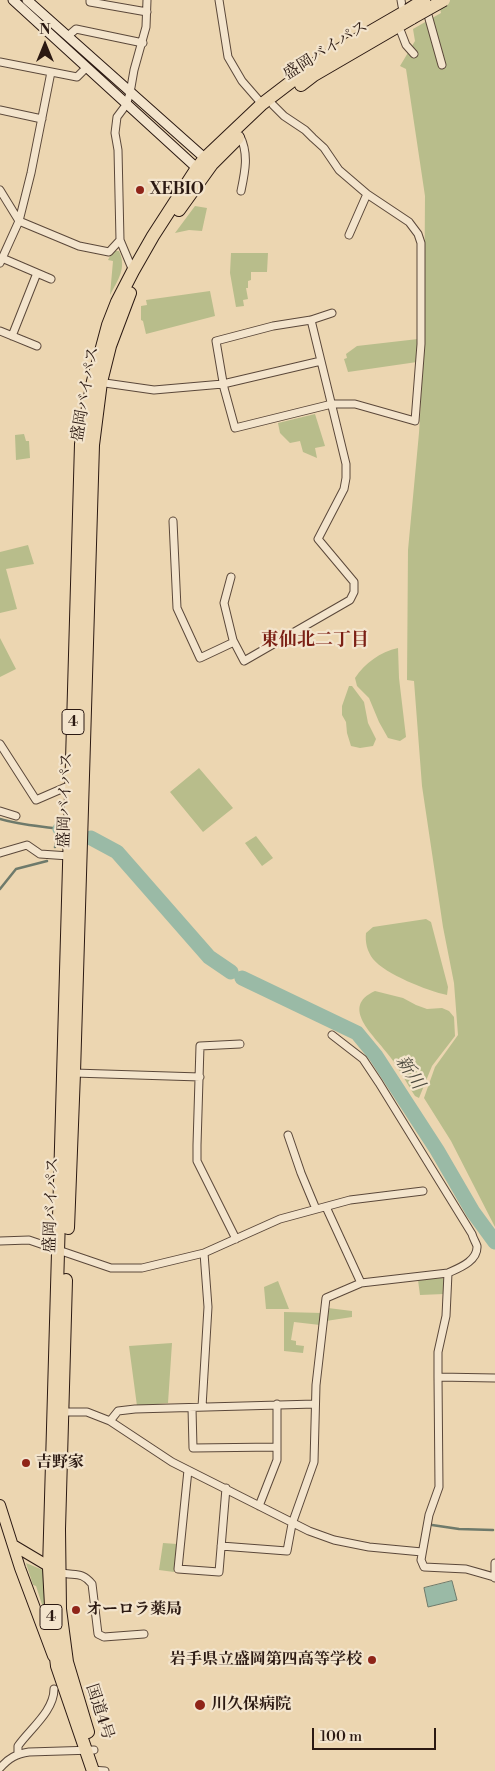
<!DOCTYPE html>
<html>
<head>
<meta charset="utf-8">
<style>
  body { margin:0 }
  #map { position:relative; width:495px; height:1771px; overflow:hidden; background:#ecd6b1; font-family:"Libre Bodoni",serif }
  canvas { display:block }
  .north { position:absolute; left:20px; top:20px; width:50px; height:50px; -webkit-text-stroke:4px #f3e4cc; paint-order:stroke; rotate:0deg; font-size:14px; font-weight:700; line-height:20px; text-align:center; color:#2b1912 }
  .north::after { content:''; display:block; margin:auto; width:18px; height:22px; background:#2b1912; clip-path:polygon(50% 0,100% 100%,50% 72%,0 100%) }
  .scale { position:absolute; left:312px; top:1728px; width:124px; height:22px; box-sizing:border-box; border:2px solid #2b1912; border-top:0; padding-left:6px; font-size:15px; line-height:18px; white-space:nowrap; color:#2b1912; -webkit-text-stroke:4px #f3e4cc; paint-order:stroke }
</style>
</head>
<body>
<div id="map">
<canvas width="495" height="1771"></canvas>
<div class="north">N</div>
<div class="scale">100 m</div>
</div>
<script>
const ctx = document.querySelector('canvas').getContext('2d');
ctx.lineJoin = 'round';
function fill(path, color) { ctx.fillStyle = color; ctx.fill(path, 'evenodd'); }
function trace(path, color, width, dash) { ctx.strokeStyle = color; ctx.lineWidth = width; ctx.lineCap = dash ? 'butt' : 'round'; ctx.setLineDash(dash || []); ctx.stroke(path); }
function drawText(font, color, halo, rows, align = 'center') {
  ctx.font = font + ' "Libre Bodoni","Noto Serif JP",serif'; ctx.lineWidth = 4.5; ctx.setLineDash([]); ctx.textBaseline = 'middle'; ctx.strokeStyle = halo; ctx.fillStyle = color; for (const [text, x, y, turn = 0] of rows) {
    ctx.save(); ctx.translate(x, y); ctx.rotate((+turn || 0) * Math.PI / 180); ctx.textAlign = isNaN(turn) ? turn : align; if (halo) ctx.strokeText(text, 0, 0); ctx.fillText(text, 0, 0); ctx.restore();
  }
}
const green = new Path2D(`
  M 438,0 L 495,0 L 495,1227 L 451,1141 L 424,1098 L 435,1067 L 458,1035 L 454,983 L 443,927 L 422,786 L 414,681 L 407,680 L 408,550 L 419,433 L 424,345 L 425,196 L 406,69 L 400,66 L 415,41 L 413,29 L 441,13 Z
  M 195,206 L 207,208 L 202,231 L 189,230 L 175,233 Z
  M 115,251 L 119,251 C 127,268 118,280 110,295 L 113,261 L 108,260 L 111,254 Z
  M 231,253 L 268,253 L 267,272 L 251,272 L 251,280 L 248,281 L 248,288 L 246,288 L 248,299 L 243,300 L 244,306 L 236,307 L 230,273 Z
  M 210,291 L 215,316 L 146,334 L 143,321 L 141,320 L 141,306 L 147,305 L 146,300 Z
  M 418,339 L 417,362 L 348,372 L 344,359 L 347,358 L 346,354 L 357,346 Z
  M 315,414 L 325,446 L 315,448 L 317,458 L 303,452 L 300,441 L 290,443 L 280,433 L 278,423 Z
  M 24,434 L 26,441 L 29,441 L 30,458 L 16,460 L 15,435 Z
  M 28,545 L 34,564 L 6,569 L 17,609 L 0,613 L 0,552 Z
  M 0,638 L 16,669 L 0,677 Z
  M 398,648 L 399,678 L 406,737 L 400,741 L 388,738 L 379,722 L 369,698 L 357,686 L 355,678 C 365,663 380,652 398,648 Z
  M 349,686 L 352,686 L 364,702 L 368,723 L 376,739 L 373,746 L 360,748 L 351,746 L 347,733 L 346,722 L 342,715 L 342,706 Z
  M 199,768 L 233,808 L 203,832 L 170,792 Z
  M 256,836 L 273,858 L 262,866 L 245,843 Z
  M 426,919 L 431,922 L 448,987 L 447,995 C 428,991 385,974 373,959 C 367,951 365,942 366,933 L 373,927 Z
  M 375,991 L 403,998 L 416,1005 L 427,1009 L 442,1008 L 449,1011 L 454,1017 L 455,1036 L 432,1066 L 419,1098 L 415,1096 C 406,1082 398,1066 387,1053 C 375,1036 339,1007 375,991 Z
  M 442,1278 L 445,1280 L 444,1294 L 420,1295 L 418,1280 Z
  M 278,1281 L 289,1309 L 266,1309 L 264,1287 Z
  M 328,1308 L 352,1311 L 352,1317 L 326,1321 Z
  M 284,1312 L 322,1313 L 320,1325 L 294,1322 L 291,1340 L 296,1341 L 296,1345 L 304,1346 L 303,1353 L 284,1351 Z
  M 172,1343 L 168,1403 L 137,1406 L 129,1346 Z
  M 163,1543 L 177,1544 L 174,1572 L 159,1570 Z
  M 26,1563 L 43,1570 L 46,1617 L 36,1586 L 33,1585 Z`);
const water = new Path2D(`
  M 452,1581 L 457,1600 L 428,1607 L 424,1588 Z`);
const stream = new Path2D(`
  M 0,819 C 19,825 40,826 60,829 L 55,847
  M 0,889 L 16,869 L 47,861
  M 432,1525 L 459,1529 L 493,1530`);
const river = new Path2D(`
  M 60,829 L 62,830
  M 91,838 L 117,852 L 209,957 L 231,972
  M 242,978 L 357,1033 L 376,1056 L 437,1150 L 473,1212 L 495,1242`);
const street = new Path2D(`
  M 90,0 L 90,2 L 147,12
  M 219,0 L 228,57 L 242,81 L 262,104
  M 401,0 L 402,6
  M 426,8 L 442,65
  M 401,32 L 406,45 L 414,54
  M 68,36 L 76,29 L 143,43
  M 0,62 L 77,77 L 86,68
  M 273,105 L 284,116 L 305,130 L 313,138 L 324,148 L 339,170 L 367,194 L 409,222 L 418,234 L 421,243 L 421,344 L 415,421 L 355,404 L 332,404 L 235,428 L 224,388 L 216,341 L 273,326 L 311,320 L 332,313
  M 0,110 L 42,119
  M 240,136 C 249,154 245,172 241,191
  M 0,190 L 19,221 L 79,246 L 109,252 L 120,240
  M 349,235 L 367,194
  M 2,258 L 51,279
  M 0,263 L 19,221 L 31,173 L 51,72
  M 133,271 L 120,240 L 118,150 L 115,133 L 117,117 L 126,105 L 130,93 L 134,70 L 146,27 L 147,0
  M 0,331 L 37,346
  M 12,336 L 37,273
  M 98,382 L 154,390 L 223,384 L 321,361
  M 173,521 L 177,608 L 200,658 L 234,642
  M 231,577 L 224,603 L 233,640 L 244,661 L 350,600 L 354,592 L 354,582 L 318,539 L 344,489 L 346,478 L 346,464 L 311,320
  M 0,744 L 36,800 L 66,787 L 72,787
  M 0,811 L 16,816
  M 0,853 L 27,845 L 40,854 L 69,856
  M 332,1035 L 363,1059 L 379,1083 L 472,1234 C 473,1238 476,1243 477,1246 C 478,1261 459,1268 448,1273
  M 74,1073 L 200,1077
  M 288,1135 L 301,1173 L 316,1209
  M 326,1207 L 361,1283 L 448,1273 L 446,1316 L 438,1352 L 438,1377 L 495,1378
  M 236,1239 L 197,1161 L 197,1145 L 200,1046 L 240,1044
  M 0,1241 L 29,1240 L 111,1268 L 142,1268 L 204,1253 L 280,1219 L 350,1200 L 423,1191
  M 438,1377 L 439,1487 L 429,1515 L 421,1560 L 424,1567 L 466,1569 L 494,1577
  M 202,1407 L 208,1307 L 204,1253
  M 192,1408 L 193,1448 L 277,1447
  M 62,1412 L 87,1412 L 110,1421 L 172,1462 L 309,1531 L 334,1540 L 369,1547 L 422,1552
  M 110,1421 L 118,1411 L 135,1409 L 315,1404
  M 188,1470 L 178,1569 L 219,1572 L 226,1488
  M 259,1506 L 277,1460 L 277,1404
  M 221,1546 L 287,1551 L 292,1524 L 314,1462 L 316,1385 L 326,1298 L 361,1283
  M 495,1563 L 495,1578
  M 59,1572 C 73,1577 81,1570 92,1584 L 98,1634 L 104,1637 L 144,1634
  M 18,1754 L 18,1746 C 30,1729 54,1711 54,1689
  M 0,1768 C 9,1758 16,1754 29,1752 L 94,1750
  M 92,1770 L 105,1771`);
const secondary = new Path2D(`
  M 13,0 L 200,171
  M 27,0 L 208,161`);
const primary = new Path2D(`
  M 0,1505 L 20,1568 L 53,1656
  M 13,1545 L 55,1570`);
const highway = new Path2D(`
  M 301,85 L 314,75 L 412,18
  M 179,210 L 212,164 L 238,138
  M 68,1228 L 74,1073 L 93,445 L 101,382 L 110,346 L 130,293
  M 66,1280 L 59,1529 L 60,1609 L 67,1662 L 88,1732
  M 93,1771 L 57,1666 L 52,1625 L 49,1568 L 81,444 L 93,381 L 108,325 L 117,302 L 133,271 L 153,236 L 197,168 L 205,158 L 262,104 L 313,65 L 408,10`);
const highwayBridge = new Path2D(`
  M 408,10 L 424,0
  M 412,18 L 444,0`);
const markers = [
  [140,190,5,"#8f2418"],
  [26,1463,5,"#8f2418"],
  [76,1610,5,"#8f2418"],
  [372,1660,5,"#8f2418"],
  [200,1705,6,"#8f2418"]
];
const shields = [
  [73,722,22],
  [51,1617,22]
];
const shieldNames = [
  ["4",73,722],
  ["4",51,1617]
];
const streetNames = [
  ["盛岡バイパス",326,51,-32],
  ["盛岡バイパス",86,394,-80],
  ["盛岡バイパス",66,800,-88],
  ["盛岡バイパス",52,1205,-88],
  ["国道4号",99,1712,72]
];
const poiNames = [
  ["XEBIO",150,190],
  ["吉野家",36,1463],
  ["オーロラ薬局",86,1610],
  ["岩手県立盛岡第四高等学校",362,1660,"right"],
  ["川久保病院",211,1705]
];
const neighbourhoodNames = [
  ["東仙北二丁目",315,641]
];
const waterNames = [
  ["新川",409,1073,57]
];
fill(green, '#b8bd8b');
fill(water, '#9abaa6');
trace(water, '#6e7a6b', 1);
trace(stream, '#6e7a6b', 2.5);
trace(river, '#9abaa6', 15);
trace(street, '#5b483a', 9);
trace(secondary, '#2b1912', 11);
trace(primary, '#2b1912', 12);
trace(highway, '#2b1912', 14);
trace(street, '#f3e4cc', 7);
trace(secondary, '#f3e4cc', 9);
trace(primary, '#ecd6b1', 10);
trace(highway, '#ecd6b1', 12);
trace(highwayBridge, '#2b1912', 14, []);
trace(highwayBridge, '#ecd6b1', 12);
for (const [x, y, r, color] of markers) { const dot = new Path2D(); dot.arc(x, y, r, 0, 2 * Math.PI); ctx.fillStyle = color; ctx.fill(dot); trace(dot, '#f3e4cc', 2); }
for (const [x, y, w] of shields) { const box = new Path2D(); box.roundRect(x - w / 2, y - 12.5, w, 25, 4); ctx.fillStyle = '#f3e4cc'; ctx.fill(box); trace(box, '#2b1912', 1); }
drawText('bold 15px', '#2b1912', null, shieldNames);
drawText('16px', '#2b1912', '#f3e4cc', streetNames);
drawText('bold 16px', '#2b1912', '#f3e4cc', poiNames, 'left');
drawText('bold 18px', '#7a1f14', '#f3e4cc', neighbourhoodNames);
drawText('italic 18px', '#4c493e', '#f3e4cc', waterNames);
</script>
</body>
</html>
